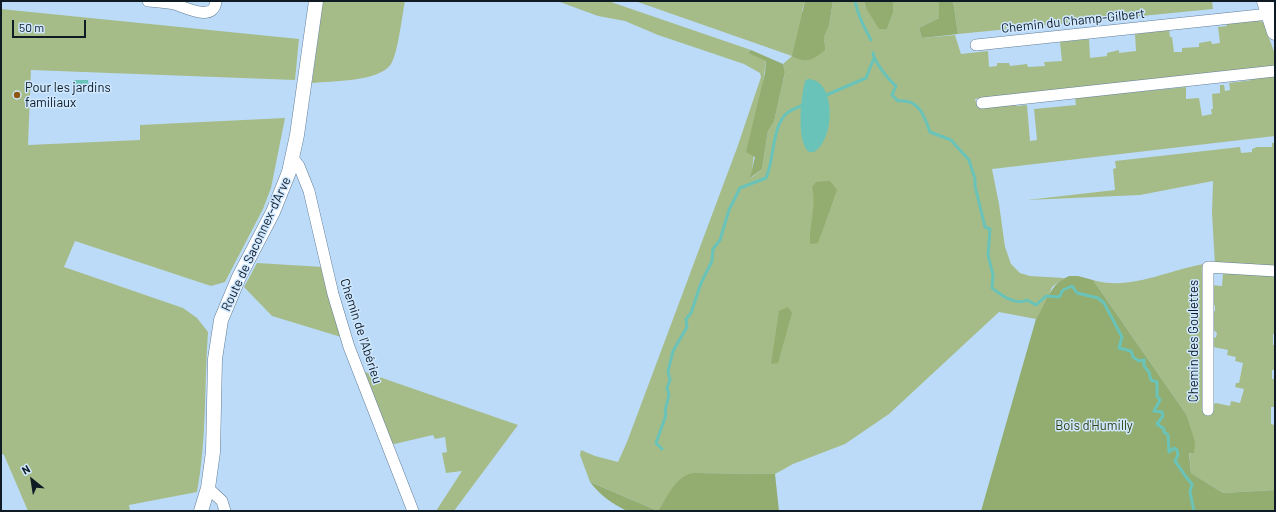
<!DOCTYPE html>
<html>
<head>
<meta charset="utf-8">
<style>
  body { margin:0 }
  #map { position:relative; width:1276px; height:512px; overflow:hidden; background:#bcdbf8; font-family:Barlow,sans-serif }
  canvas { display:block }
  .frame { position:absolute; inset:0; border:2px solid #0e1a24; pointer-events:none }
  .north { position:absolute; left:12px; top:460px; width:40px; height:40px; -webkit-text-stroke:3px #cfe8ff; paint-order:stroke; rotate:330deg; font-size:11px; font-weight:700; line-height:16px; text-align:center; color:#0e1a24 }
  .north::after { content:''; display:block; margin:auto; width:14px; height:18px; background:#0e1a24; clip-path:polygon(50% 0,100% 100%,50% 72%,0 100%) }
  .scale { position:absolute; left:12px; top:20px; width:74px; height:18px; box-sizing:border-box; border:2px solid #0e1a24; border-top:0; padding-left:5px; font-size:12px; line-height:14px; white-space:nowrap; color:#0e1a24; -webkit-text-stroke:3px #cfe8ff; paint-order:stroke }
</style>
</head>
<body>
<div id="map">
<canvas width="1276" height="512"></canvas>
<div class="frame"></div>
<div class="north">N</div>
<div class="scale">50 m</div>
</div>
<script>
const ctx = document.querySelector('canvas').getContext('2d');
ctx.lineJoin = 'round';
function fill(path, color) { ctx.fillStyle = color; ctx.fill(path, 'evenodd'); }
function trace(path, color, width, dash) { ctx.strokeStyle = color; ctx.lineWidth = width; ctx.lineCap = dash ? 'butt' : 'round'; ctx.setLineDash(dash || []); ctx.stroke(path); }
function drawText(font, color, halo, rows, align = 'center') {
  ctx.font = font + ' Barlow,sans-serif'; ctx.lineWidth = 3; ctx.setLineDash([]); ctx.textBaseline = 'middle'; ctx.strokeStyle = halo; ctx.fillStyle = color; for (const [text, x, y, turn = 0] of rows) {
    ctx.save(); ctx.translate(x, y); ctx.rotate((+turn || 0) * Math.PI / 180); ctx.textAlign = isNaN(turn) ? turn : align; if (halo) ctx.strokeText(text, 0, 0); ctx.fillText(text, 0, 0); ctx.restore();
  }
}
const green = new Path2D(`
  M 323,1 L 405,1 C 402,16 398,53 391,64 C 379,82 332,81 312,83 Z
  M 557,1 L 608,1 L 751,50 L 748,53 L 766,60 L 751,178 L 762,169 L 768,131 L 774,122 L 785,72 L 783,64 L 792,56 L 635,1 L 805,1 L 802,11 L 825,42 L 823,36 L 829,26 L 833,1 L 864,1 L 866,8 L 887,29 L 893,13 L 893,1 L 939,1 L 939,18 L 919,28 L 922,38 L 955,35 L 961,54 L 988,51 L 989,67 L 997,66 L 997,63 L 1009,63 L 1010,66 L 1027,64 L 1028,67 L 1045,66 L 1044,62 L 1062,61 L 1060,42 L 1089,39 L 1090,58 L 1107,56 L 1107,53 L 1119,50 L 1119,53 L 1136,51 L 1135,34 L 1169,30 L 1170,37 L 1172,37 L 1174,52 L 1182,52 L 1182,48 L 1199,47 L 1199,43 L 1211,41 L 1212,44 L 1220,43 L 1218,27 L 1227,26 L 1227,24 L 1258,20 L 1263,22 L 1275,54 L 1275,69 L 975,99 L 978,108 L 1014,104 L 1016,106 L 1027,105 L 1030,141 L 1037,140 L 1034,109 L 1076,105 L 1075,98 L 1186,87 L 1186,99 L 1199,98 L 1202,116 L 1212,114 L 1211,109 L 1213,109 L 1212,94 L 1220,93 L 1220,85 L 1224,85 L 1225,91 L 1230,90 L 1229,83 L 1252,80 L 1252,77 L 1275,75 L 1275,136 L 992,169 L 999,204 L 1005,247 L 1011,264 L 1020,273 L 1030,276 L 1064,278 L 1052,287 L 1045,306 L 1036,319 L 999,312 L 889,414 L 845,444 L 793,464 L 775,474 L 693,473 L 679,480 L 658,511 L 590,482 L 580,455 L 581,450 L 595,456 L 618,462 L 627,442 L 737,148 L 761,77 L 760,73 L 744,64 L 658,35 L 625,21 L 598,16 Z
  M 953,1 L 1212,1 L 1213,9 L 958,34 Z
  M 1,9 L 299,39 L 295,80 L 31,70 L 28,145 L 140,140 L 140,125 L 285,118 L 271,188 L 263,209 L 225,282 L 211,286 L 75,241 L 64,267 L 183,308 L 197,318 L 208,332 C 204,386 207,439 197,492 L 129,505 L 130,511 L 28,511 L 4,455 L 1,453 Z
  M 1272,143 L 1275,143 L 1275,266 L 1215,265 L 1212,213 L 1213,181 L 1140,195 L 1027,200 L 1115,190 L 1113,169 L 1116,168 L 1115,161 L 1240,147 L 1241,153 L 1252,152 L 1252,149 L 1257,147 L 1272,147 Z
  M 257,263 L 323,267 L 341,337 L 272,316 L 244,287 Z
  M 1204,264 L 1212,405 L 1216,403 L 1230,406 L 1231,401 L 1240,403 L 1244,389 L 1235,387 L 1236,383 L 1239,383 L 1243,363 L 1235,361 L 1236,357 L 1227,355 L 1228,350 L 1213,347 L 1211,339 L 1216,337 L 1217,333 L 1211,328 L 1211,314 L 1215,311 L 1215,306 L 1211,302 L 1211,285 L 1222,286 L 1223,273 L 1275,276 L 1275,334 L 1273,334 L 1273,345 L 1275,345 L 1275,370 L 1272,370 L 1272,379 L 1275,379 L 1275,407 L 1271,407 L 1271,424 L 1275,425 L 1275,490 L 1223,493 L 1191,473 L 1186,414 L 1093,280 C 1130,291 1168,270 1204,264 Z
  M 362,371 L 518,425 L 454,511 L 436,511 L 462,471 L 446,473 L 442,453 L 447,452 L 445,437 L 435,439 L 433,435 L 390,445 Z`);
const forest = new Path2D(`
  M 805,1 L 833,1 L 829,26 L 824,36 L 825,50 C 813,60 806,64 792,56 Z
  M 864,1 L 893,1 L 893,13 L 887,29 L 879,29 L 866,8 Z
  M 939,1 L 953,1 L 958,34 L 922,38 L 919,28 L 939,18 Z
  M 751,50 L 783,64 L 785,72 L 774,122 L 768,131 L 762,169 L 750,178 L 755,157 L 746,152 L 765,73 L 766,61 L 748,53 Z
  M 830,181 L 837,190 L 818,243 L 810,244 C 809,224 817,205 812,187 L 816,182 Z
  M 1069,276 L 1078,276 L 1093,280 L 1186,414 L 1195,442 L 1194,453 L 1189,453 L 1191,473 L 1223,493 L 1275,490 L 1275,511 L 981,511 L 1036,319 C 1047,303 1049,284 1069,276 Z
  M 788,307 L 792,313 L 778,363 L 771,364 L 779,311 Z
  M 693,473 L 775,474 L 779,511 L 627,511 C 611,503 601,496 590,482 L 658,511 C 668,497 675,476 693,473 Z`);
const water = new Path2D(`
  M 808,79 C 836,79 836,139 814,152 L 809,152 C 796,142 801,96 805,81 Z
  M 74,80 L 88,80 L 89,87 L 74,87 L 72,83 Z`);
const stream = new Path2D(`
  M 855,1 C 858,16 864,27 871,40
  M 873,53 C 874,62 889,80 896,86 L 892,95 L 898,101 C 919,99 924,115 930,132 L 951,140 L 969,160 L 975,179 L 975,186 L 985,227 L 990,229 L 988,255 L 993,275 L 992,288 C 1001,295 1015,306 1027,300 L 1036,305 L 1046,296 L 1059,297 L 1063,290 L 1072,286 L 1077,293 L 1098,298 L 1104,303 L 1122,337 L 1119,348 L 1131,351 L 1133,357 L 1139,361 L 1144,360 L 1144,366 L 1149,372 L 1151,380 L 1157,382 L 1157,396 L 1160,400 L 1154,411 L 1162,412 L 1163,416 L 1157,424 L 1164,429 L 1164,432 L 1168,435 L 1169,452 L 1174,448 L 1177,450 L 1178,455 L 1175,461 C 1181,469 1185,477 1192,484 L 1190,492 L 1194,511
  M 824,96 L 866,78 L 874,58
  M 662,449 L 656,443 L 666,415 L 665,411 L 669,395 L 667,388 L 670,380 L 668,371 L 673,351 L 687,327 L 686,319 L 691,313 L 701,283 L 712,261 L 713,249 L 720,240 L 729,210 L 740,188 L 766,178 C 774,161 772,129 785,115 C 789,110 798,107 804,105`);
const minor = new Path2D(`
  M 148,1 C 157,2 165,2 174,4 C 185,7 214,23 216,1
  M 976,45 L 1269,14
  M 982,103 L 1275,71
  M 292,157 L 299,166 L 309,191 L 333,294 L 349,347 L 413,511
  M 1208,410 L 1208,267 L 1275,271
  M 208,488 L 222,501 L 225,511`);
const tertiary = new Path2D(`
  M 201,511 L 208,488 L 213,452 L 215,359 L 221,320 L 239,277 L 273,212 L 289,172 L 297,135 L 316,1`);
const secondary = new Path2D(`
  M 1265,1 L 1275,32`);
const markers = [
  [17,95,4,"#8e570c"]
];
const streetNames = [
  ["Chemin du Champ-Gilbert",1073,21,-6],
  ["Route de Saconnex-d'Arve",256,244,-65],
  ["Chemin de l'Abérieu",361,331,72],
  ["Chemin des Goulettes",1194,341,-90]
];
const poiNames = [
  ["Pour les jardins",25,88],
  ["familiaux",25,103]
];
const parkNames = [
  ["Bois d'Humilly",1094,426]
];
fill(green, '#a6bc88');
fill(forest, '#93ac6f');
fill(water, '#69c3b9');
trace(stream, '#69c3b9', 3);
trace(minor, '#627e98', 12);
trace(tertiary, '#627e98', 15);
trace(secondary, '#627e98', 17);
trace(minor, '#fff', 11);
trace(tertiary, '#fff', 14);
trace(secondary, '#fff', 16);
for (const [x, y, r, color] of markers) { const dot = new Path2D(); dot.arc(x, y, r, 0, 2 * Math.PI); ctx.fillStyle = color; ctx.fill(dot); trace(dot, '#cfe8ff', 1.5); }
drawText('13px', '#0e1a24', '#cfe8ff', streetNames);
drawText('13px', '#0e1a24', '#cfe8ff', poiNames, 'left');
drawText('13px', '#304013', '#cfe8ff', parkNames);
</script>
</body>
</html>
